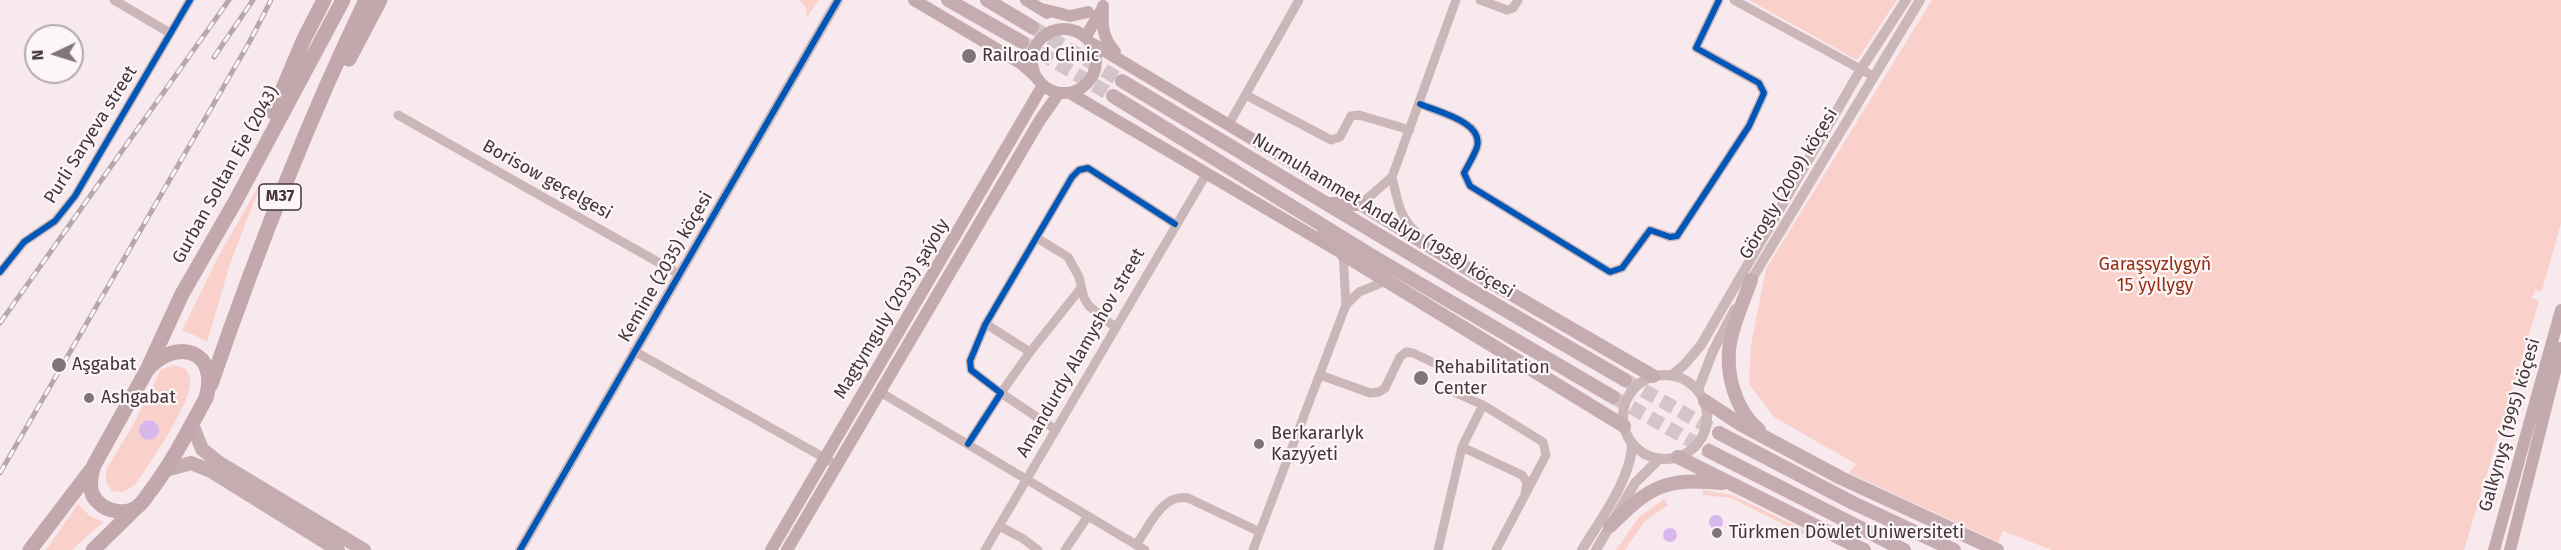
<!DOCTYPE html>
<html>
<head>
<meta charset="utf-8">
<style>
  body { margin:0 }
  #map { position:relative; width:2561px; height:550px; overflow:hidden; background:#f7e9ee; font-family:"Fira Sans",sans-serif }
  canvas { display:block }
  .north { position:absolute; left:24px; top:24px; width:60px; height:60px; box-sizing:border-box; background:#fdf6f8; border:2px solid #b3a9ac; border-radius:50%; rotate:266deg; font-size:16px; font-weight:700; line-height:24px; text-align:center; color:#43363b }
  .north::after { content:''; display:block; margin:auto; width:21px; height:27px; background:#82757a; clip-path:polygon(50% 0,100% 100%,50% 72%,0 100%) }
</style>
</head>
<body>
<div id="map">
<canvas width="2561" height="550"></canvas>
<div class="north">N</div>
</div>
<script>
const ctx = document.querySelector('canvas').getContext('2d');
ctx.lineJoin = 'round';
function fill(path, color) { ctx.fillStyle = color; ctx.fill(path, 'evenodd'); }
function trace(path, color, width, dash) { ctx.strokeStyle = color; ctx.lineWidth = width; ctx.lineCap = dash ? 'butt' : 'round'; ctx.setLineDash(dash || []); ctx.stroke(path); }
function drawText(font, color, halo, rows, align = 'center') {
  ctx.font = font + ' "Fira Sans",sans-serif'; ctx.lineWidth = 4.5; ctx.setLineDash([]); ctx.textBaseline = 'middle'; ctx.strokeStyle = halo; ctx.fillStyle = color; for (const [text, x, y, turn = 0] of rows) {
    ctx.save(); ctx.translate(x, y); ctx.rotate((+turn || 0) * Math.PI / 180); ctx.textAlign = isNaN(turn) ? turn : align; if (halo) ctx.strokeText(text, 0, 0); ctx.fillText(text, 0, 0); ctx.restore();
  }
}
const green = new Path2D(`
  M 799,0 L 818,0 L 807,18 L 806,8 Z
  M 1749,0 L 1897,0 L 1857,60 Z
  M 1932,0 L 2561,0 L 2561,223 L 2542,291 L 2535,290 L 2532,298 L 2539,301 L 2464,550 L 2052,550 L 2003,531 L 1998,542 L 1849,473 L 1856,464 L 1774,417 L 1749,384 L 1751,345 L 1766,269 Z
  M 263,178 L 230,264 L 207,342 L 194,335 L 182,331 L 218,257 Z
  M 173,365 L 184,368 C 189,373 191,378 190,385 C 188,407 149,465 135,485 L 123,492 L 112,491 L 106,482 L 106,470 L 133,425 L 161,370 ZM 150,419 L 156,422 L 159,428 L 157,437 L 147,440 L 139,430 L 141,423 Z
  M 1703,490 L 1732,495 L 1809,532 L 1803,534 L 1731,498 L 1703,495 Z
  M 1664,499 L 1668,505 L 1644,522 L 1625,550 L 1616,550 L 1639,517 Z
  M 78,504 L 90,516 L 103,522 L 72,550 L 46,550 Z`);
const water = new Path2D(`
  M139 430a10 10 0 1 1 20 0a10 10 0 1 1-20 0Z
  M1709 522a7 7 0 1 1 14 0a7 7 0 1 1-14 0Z
  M1663 535a7 7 0 1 1 14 0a7 7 0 1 1-14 0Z`);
const primaryTunnel = new Path2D(`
  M 1032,27 L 1122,81
  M 1022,42 L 1113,96
  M 1625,380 L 1719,433
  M 1613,397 L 1709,451`);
const minor = new Path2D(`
  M 114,0 L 170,33
  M 1480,0 L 1507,10 L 1513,8 L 1518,0
  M 1734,0 L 1873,76
  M 1246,95 L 1331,140 L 1340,137 L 1351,116 L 1359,115 L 1410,130
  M 1420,104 C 1438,112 1484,122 1477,147 C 1474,156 1468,165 1464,173 L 1470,186 L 1610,272 L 1622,268 L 1650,230 L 1670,237 L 1677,236 L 1749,126 L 1764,93 L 1759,83 L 1696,48 L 1719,0
  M 398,115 L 679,274
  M 1229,124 L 1299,0
  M 1392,177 C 1397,197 1399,217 1415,231
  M 1361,204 L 1392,177 L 1456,0
  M 1037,238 L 1068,257 L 1079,277 L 1084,298 L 1089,306 L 1116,328
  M 0,272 L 24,242 L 55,221 L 75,196 L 190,0
  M 1346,305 L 1359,292 L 1386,281
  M 986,324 L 1030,352 L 1081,288
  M 634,351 L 830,461
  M 1030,352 L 1001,393 L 1056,430
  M 1320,375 L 1370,393 L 1379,392 L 1385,388 L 1400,357 L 1406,352 L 1413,353 L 1449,370
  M 880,392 L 1145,550
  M 1456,393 L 1483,405 L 1543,442 L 1546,455 L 1525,495
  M 968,444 L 1001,393 L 971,370 L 970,361 L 985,325 L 1072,177 L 1079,170 L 1088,168 L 1175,224
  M 1462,447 L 1522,475 L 1527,482 L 1525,495 L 1496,550
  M 999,526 L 1022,538 L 1038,550
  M 1136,545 C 1149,527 1162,493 1188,498 L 1260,532
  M 985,550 L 1207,173
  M 1065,550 L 1088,516
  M 1253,550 L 1346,305 L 1343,254
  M 1438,550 L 1462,447 L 1483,405`);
const tertiary = new Path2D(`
  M 1747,287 L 1920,0
  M1623 417a42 42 0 1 1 84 0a42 42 0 1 1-84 0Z
  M 1672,375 L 1684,365 L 1701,345 L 1861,69 L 1906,0
  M 1698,390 L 1713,351 L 1735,309
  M 520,550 L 838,0
  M 1582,550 C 1600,520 1632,478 1632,443
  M 1596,550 L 1635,483 L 1659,459`);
const secondary = new Path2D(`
  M 914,0 L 1022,64 L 1035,76
  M 1026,0 L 1047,13
  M 1103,6 C 1102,25 1102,37 1115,52
  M 1042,9 L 1070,16 L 1088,12
  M1032 61a32 32 0 1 1 64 0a32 32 0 1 1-64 0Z
  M 1086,36 L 1102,9
  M 1093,44 L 1361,204
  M 1070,93 L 1340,252
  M 771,550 L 1043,85
  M 787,550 L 1040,120 L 1059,93
  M 2494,550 L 2561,310
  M 2510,550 L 2561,348`);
const primary = new Path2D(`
  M 948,0 L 1022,42
  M 987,0 L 1032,27
  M 1122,81 L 1457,282 L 1625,380
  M 1113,96 L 1369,254 L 1613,397
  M 1330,204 L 1361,204 L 1444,255 L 1653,376
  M 1324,229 L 1343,254 L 1624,426
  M 1751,280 C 1744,300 1734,321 1730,343 C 1725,373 1735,410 1759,430
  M 1705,401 L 1740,424 L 1841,478 L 1997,550
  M 192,424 L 202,449 L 218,462 L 364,550
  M 1719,433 L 1853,503 L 1954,550
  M 1709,451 L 1904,550
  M 1678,457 L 1864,550
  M 166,470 L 191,463 L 211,471 L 338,550
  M 1610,526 C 1649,487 1665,477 1722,483`);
const trunk = new Path2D(`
  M 349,59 L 380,0
  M 273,112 L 304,39 L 324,0
  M 147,370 C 177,336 220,351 206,398 C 189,429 173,461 152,489 C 147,495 143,503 137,507 C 127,515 108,512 99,503 C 87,493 90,478 94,465 L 147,370 L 182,294 L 235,202 L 343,0
  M 211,384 C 256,254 306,124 366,0
  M 30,550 L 91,470
  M 93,550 L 136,508`);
const rail = new Path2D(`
  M 214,57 L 253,0
  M 0,323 L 229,0
  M 0,473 L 250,41 L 271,0`);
const cycleway = new Path2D(`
  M 1420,104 C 1438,112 1484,122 1477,147 C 1474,156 1468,165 1464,173 L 1470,186 L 1610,272 L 1622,268 L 1650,230 L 1670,237 L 1677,236 L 1749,126 L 1764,93 L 1759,83 L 1696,48 L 1719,0
  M 0,272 L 24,242 L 55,221 L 75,196 L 190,0
  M 968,444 L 1001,393 L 971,370 L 970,361 L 985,325 L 1072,177 L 1079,170 L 1088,168 L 1175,224
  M 520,550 L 838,0`);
const markers = [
  [969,56,8,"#82757a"],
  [59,365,8,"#82757a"],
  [1421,378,8,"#82757a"],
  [89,398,6,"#82757a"],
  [1259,444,6,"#82757a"],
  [1717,533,6,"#82757a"]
];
const shields = [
  [280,197,42]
];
const shieldNames = [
  ["M37",280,197]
];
const poiNames = [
  ["Railroad Clinic",982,56],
  ["Aşgabat",72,365],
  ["Rehabilitation",1434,368],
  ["Center",1434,389],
  ["Ashgabat",101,398],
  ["Berkararlyk",1271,434],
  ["Kazyýeti",1271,455],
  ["Türkmen Döwlet Uniwersiteti",1729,533]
];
const streetNames = [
  ["Purli Saryeva street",91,135,-58],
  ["Gurban Soltan Eje (2043)",226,175,-61],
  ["Borisow geçelgesi",547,180,29],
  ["Görogly (2009) köçesi",1789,184,-59],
  ["Nurmuhammet Andalyp (1958) köçesi",1383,216,31],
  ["Kemine (2035) köçesi",666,267,-60],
  ["Magtymguly (2033) şaýoly",892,309,-59],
  ["Amandurdy Alamyshov street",1081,353,-60],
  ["Galkynyş (1995) köçesi",2510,425,-74]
];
const parkNames = [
  ["Garaşsyzlygyň",2155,265],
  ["15 ýyllygy",2155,286]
];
fill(green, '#f9d1ca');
fill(water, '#d7b7ec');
trace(primaryTunnel, '#d3c5ca', 14, [14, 7]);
trace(minor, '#cbb6b8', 9);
trace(tertiary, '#cbb6b8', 10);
trace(secondary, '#c3aaad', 12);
trace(primary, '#c5acb0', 14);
trace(trunk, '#c2a8ac', 15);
trace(rail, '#b7a8aa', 5);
trace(rail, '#fdf6f8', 3, [9]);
trace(cycleway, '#0057b8', 6);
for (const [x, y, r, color] of markers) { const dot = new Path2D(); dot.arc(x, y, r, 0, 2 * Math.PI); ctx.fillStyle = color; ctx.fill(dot); trace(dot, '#fdf6f8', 2); }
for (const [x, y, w] of shields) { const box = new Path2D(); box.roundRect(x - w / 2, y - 13, w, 26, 4.5); ctx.fillStyle = '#fdf6f8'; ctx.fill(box); trace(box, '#43363b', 1.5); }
drawText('bold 16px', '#43363b', null, shieldNames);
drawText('18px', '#43363b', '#fdf6f8', poiNames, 'left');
drawText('18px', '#43363b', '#fdf6f8', streetNames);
drawText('18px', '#952f12', '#fdf6f8', parkNames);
</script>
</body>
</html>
